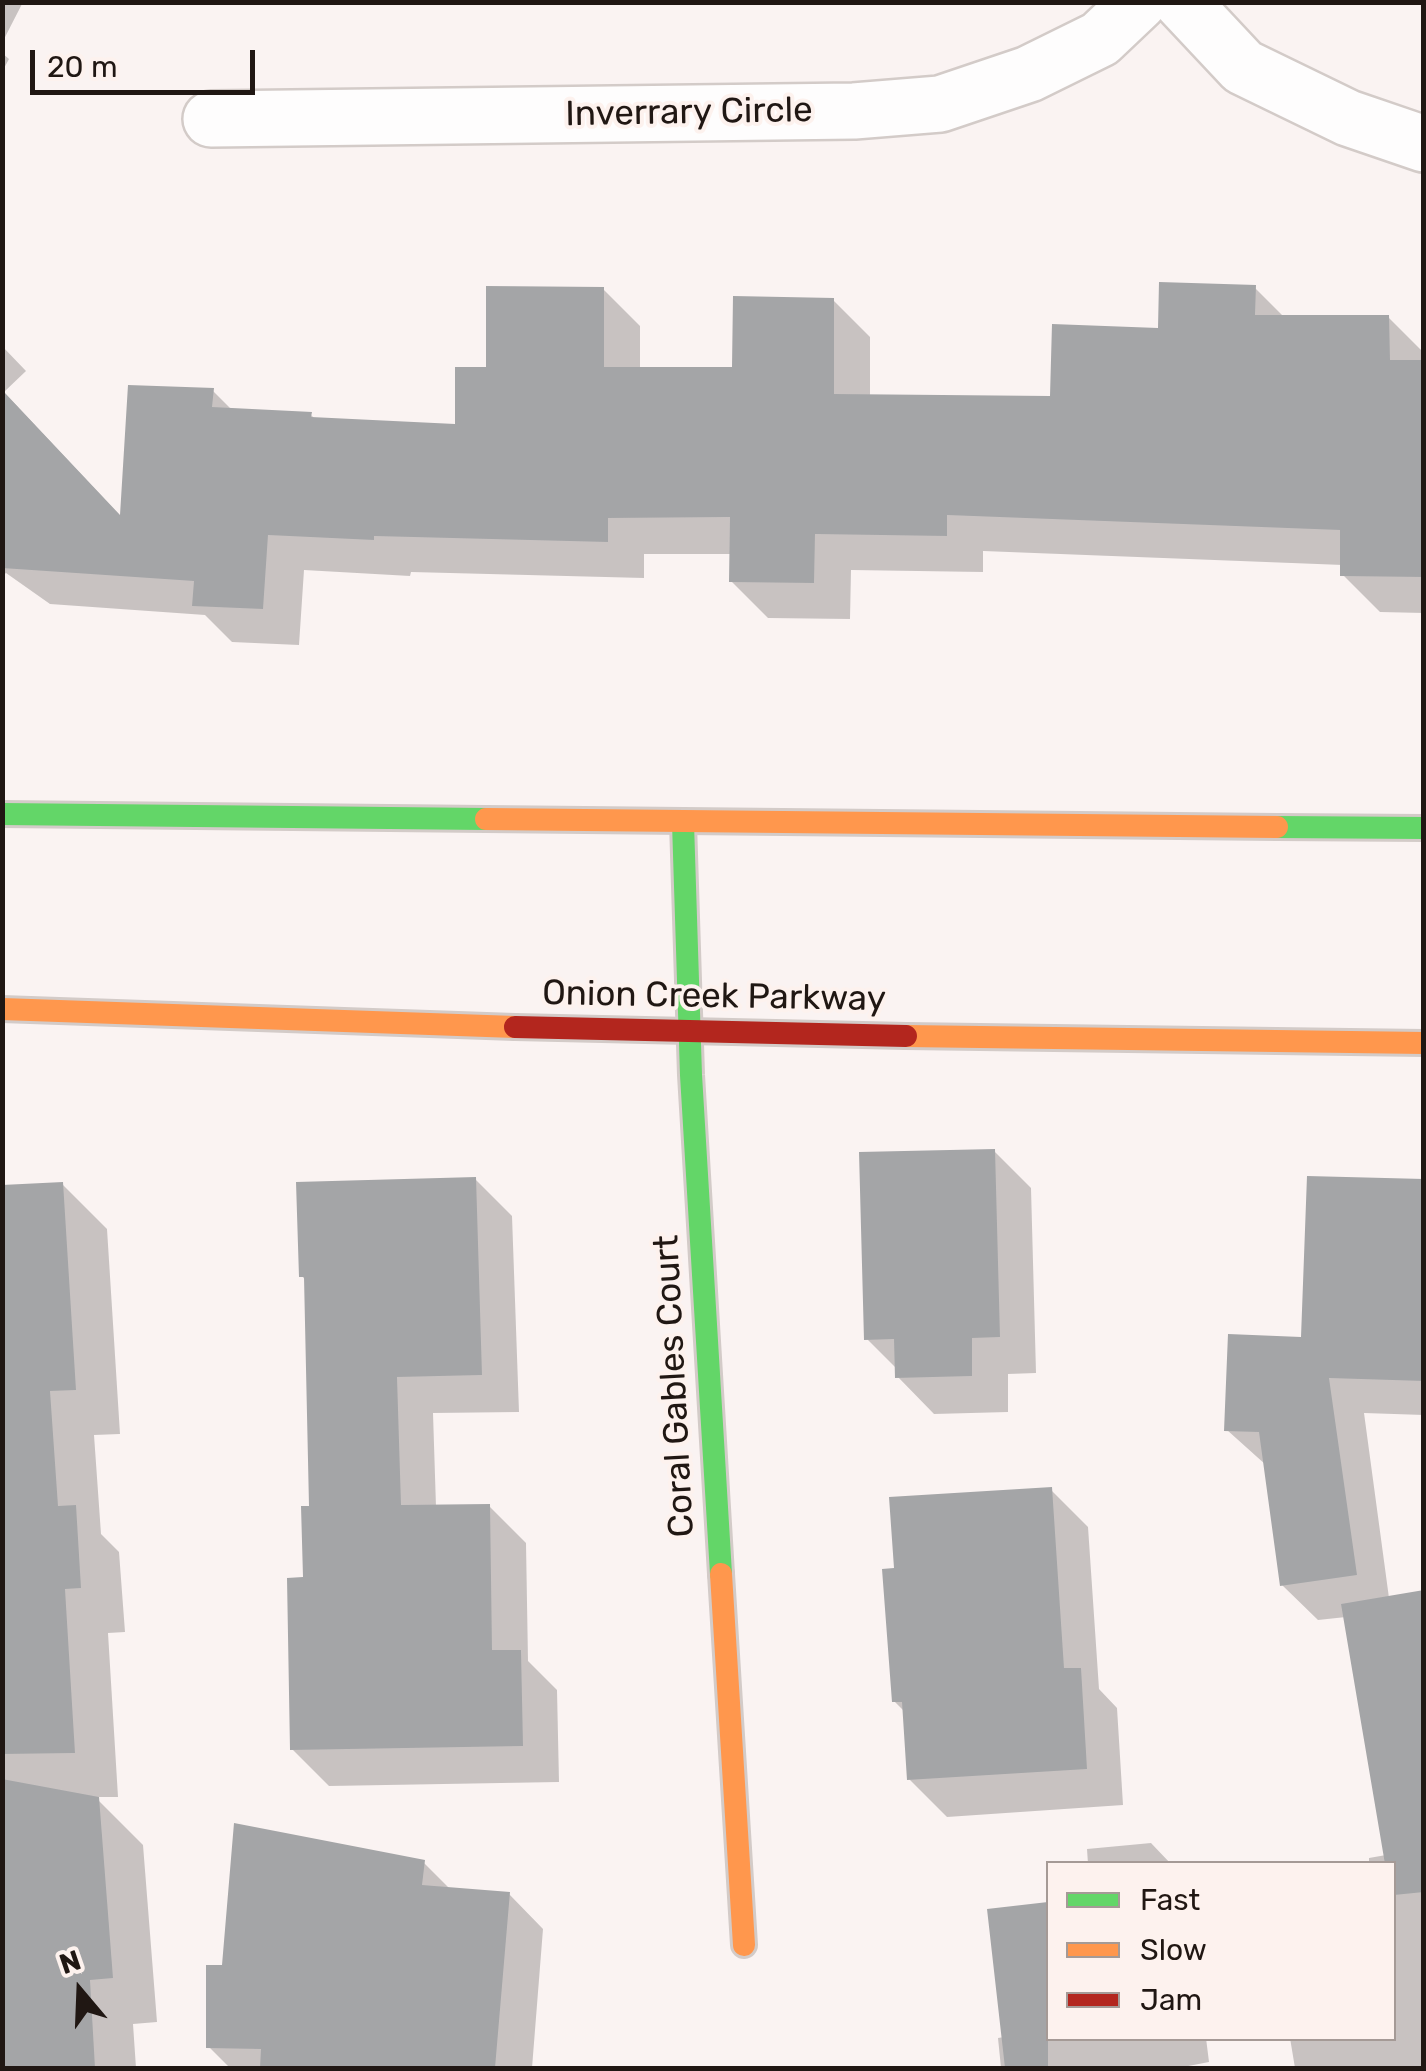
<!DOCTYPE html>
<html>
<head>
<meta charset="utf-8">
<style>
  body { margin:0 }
  #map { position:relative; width:1426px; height:2071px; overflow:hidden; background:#faf3f2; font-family:Rubik,sans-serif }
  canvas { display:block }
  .frame { position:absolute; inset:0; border:5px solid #201713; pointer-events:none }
  .legend { position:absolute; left:1046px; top:1861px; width:350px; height:180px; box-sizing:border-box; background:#fdf2ee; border:2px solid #a59a96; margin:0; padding:12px 18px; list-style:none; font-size:30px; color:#201713 }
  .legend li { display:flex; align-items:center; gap:20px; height:50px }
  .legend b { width:50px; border:2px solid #a59a96 }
  .north { position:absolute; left:30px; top:1941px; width:100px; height:100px; -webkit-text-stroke:8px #fdf2ee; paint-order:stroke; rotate:341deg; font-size:28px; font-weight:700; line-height:40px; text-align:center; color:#201713 }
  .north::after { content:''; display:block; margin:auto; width:35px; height:45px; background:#201713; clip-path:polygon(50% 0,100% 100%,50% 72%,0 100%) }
  .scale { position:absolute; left:30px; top:50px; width:225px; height:45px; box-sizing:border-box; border:5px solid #201713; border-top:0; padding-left:12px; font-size:30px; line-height:35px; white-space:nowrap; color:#201713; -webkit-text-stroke:8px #fdf2ee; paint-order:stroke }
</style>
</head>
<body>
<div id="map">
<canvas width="1426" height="2071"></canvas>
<div class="frame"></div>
<ul class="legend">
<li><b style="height:12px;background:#63d668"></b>Fast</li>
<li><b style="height:12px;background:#ff974d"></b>Slow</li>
<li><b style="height:12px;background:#b3261e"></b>Jam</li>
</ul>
<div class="north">N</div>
<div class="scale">20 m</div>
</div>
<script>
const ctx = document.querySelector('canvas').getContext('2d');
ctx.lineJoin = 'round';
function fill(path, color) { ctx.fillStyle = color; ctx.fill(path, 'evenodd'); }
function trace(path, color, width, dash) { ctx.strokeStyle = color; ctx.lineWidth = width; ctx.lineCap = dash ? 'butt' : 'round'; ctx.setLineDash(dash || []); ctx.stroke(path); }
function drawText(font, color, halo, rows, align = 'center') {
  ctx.font = font + ' Rubik,sans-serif'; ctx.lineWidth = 8; ctx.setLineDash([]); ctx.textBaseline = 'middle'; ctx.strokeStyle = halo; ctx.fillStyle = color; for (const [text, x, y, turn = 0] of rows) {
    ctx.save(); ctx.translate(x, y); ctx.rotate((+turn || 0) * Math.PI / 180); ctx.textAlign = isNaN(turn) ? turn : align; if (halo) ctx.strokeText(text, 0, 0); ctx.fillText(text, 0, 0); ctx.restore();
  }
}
const shadow = new Path2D(`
  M 2,2 L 22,4 L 2,43 Z
  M 2,53 L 9,59 L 2,72 Z
  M 1255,288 L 1285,318 L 1388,317 L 1424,353 L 1424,613 L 1380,612 L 1343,575 L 1343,565 L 983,551 L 983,572 L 851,570 L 850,619 L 768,618 L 731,581 L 732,554 L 644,554 L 644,578 L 411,572 L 410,576 L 304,570 L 299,645 L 232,642 L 205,615 L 50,604 L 6,573 L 2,576 L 2,346 L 26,371 L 4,392 L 123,519 L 213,391 L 232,410 L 311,415 L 315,419 L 457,427 L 488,369 L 603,289 L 640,326 L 640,370 L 734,369 L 833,300 L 870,337 L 870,397 L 1052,399 L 1161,331 Z
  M 994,1151 L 1031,1188 L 1036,1373 L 1008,1374 L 1008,1412 L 934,1414 L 897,1376 L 897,1369 L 867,1339 Z
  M 475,1179 L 512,1216 L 519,1412 L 433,1413 L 436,1507 L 489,1506 L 526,1543 L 528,1661 L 557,1690 L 559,1782 L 329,1786 L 292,1749 L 312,1509 L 306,1281 L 302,1276 Z
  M 1424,1182 L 1424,1415 L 1364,1413 L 1389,1598 L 1424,1592 L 1424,2068 L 1295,2068 L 1290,2038 L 1394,2038 L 1394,1864 L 1369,1864 L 1369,1858 L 1386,1855 L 1346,1617 L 1318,1620 L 1282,1585 L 1266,1465 L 1227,1430 L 1303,1339 Z
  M 62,1184 L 107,1229 L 120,1434 L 94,1435 L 101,1534 L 119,1552 L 125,1632 L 108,1633 L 118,1797 L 95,1797 L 143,1845 L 157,2022 L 133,2024 L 136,2068 L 2,2068 L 2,1188 Z
  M 1051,1490 L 1088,1527 L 1099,1689 L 1117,1708 L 1123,1805 L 947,1817 L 909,1779 L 905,1712 L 894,1701 Z
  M 1151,1843 L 1171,1864 L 1088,1864 L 1087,1849 Z
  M 424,1863 L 451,1890 L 509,1894 L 543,1929 L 532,2068 L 230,2068 L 209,2047 L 224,1968 Z
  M 1048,1904 L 1048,2038 L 1206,2038 L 1209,2062 L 1178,2068 L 1001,2068 L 998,2038 L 1004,2037 L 990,1911 Z`);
const building = new Path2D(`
  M 1159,282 L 1256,285 L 1255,315 L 1389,315 L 1390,360 L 1424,360 L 1424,577 L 1340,576 L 1340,530 L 947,515 L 947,536 L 815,534 L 814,583 L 729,582 L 730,517 L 608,518 L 608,542 L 374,536 L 374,540 L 268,535 L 263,609 L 192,606 L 194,581 L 2,568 L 2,390 L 120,515 L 128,385 L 214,388 L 212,407 L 312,412 L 311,417 L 455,424 L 455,367 L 486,367 L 486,286 L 604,287 L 604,367 L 732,367 L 733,296 L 834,298 L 834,394 L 1050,396 L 1052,324 L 1158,328 Z
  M 995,1149 L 1000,1337 L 972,1338 L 972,1376 L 895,1378 L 894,1339 L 864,1340 L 859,1152 Z
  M 1307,1176 L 1424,1179 L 1424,1381 L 1329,1378 L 1357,1575 L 1280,1586 L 1259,1432 L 1224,1431 L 1228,1334 L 1301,1337 Z
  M 476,1177 L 482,1375 L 397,1377 L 401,1505 L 490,1504 L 492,1650 L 521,1650 L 523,1746 L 290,1750 L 287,1578 L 303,1577 L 301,1506 L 309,1506 L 304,1277 L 299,1277 L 296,1182 Z
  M 63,1182 L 76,1390 L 50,1391 L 58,1506 L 76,1505 L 81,1588 L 65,1589 L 75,1753 L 2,1754 L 2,1185 Z
  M 1052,1487 L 1064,1668 L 1081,1668 L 1087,1769 L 907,1780 L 902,1702 L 892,1702 L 882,1569 L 894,1568 L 889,1497 Z
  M 1424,1590 L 1424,1892 L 1394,1895 L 1394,1864 L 1385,1864 L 1341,1604 Z
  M 2,1779 L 99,1797 L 113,1978 L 90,1980 L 95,2068 L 2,2068 Z
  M 234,1823 L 425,1860 L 422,1885 L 510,1892 L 495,2068 L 260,2068 L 261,2049 L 206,2048 L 206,1965 L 222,1965 Z
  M 1048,1902 L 1048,2068 L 1005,2068 L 987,1909 Z`);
const street = new Path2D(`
  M 1182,2 L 1243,67 L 1348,118 L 1424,144
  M 211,119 L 854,111 L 940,104 L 1029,74 L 1100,39 L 1139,2`);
const fast = new Path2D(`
  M 2,814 L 486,819
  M 683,823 L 691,1075 L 721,1574
  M 1277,827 L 1424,828`);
const slow = new Path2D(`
  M 486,819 L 1277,827
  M 2,1009 L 515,1027
  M 906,1036 L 1424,1043
  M 721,1574 L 744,1945`);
const jam = new Path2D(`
  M 515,1027 L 906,1036`);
const streetNames = [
  ["Inverrary Circle",689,113,-1],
  ["Onion Creek Parkway",714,997,1],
  ["Coral Gables Court",675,1386,-93]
];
fill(shadow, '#0003');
fill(building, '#a4a5a7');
trace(street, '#d3cbc8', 60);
trace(fast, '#d3cbc8', 28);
trace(slow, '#d3cbc8', 28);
trace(jam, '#d3cbc8', 28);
trace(street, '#fefdfd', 55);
trace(fast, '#63d668', 22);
trace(slow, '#ff974d', 22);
trace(jam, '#b3261e', 22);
drawText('35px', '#201713', '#fdf2ee', streetNames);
</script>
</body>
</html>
